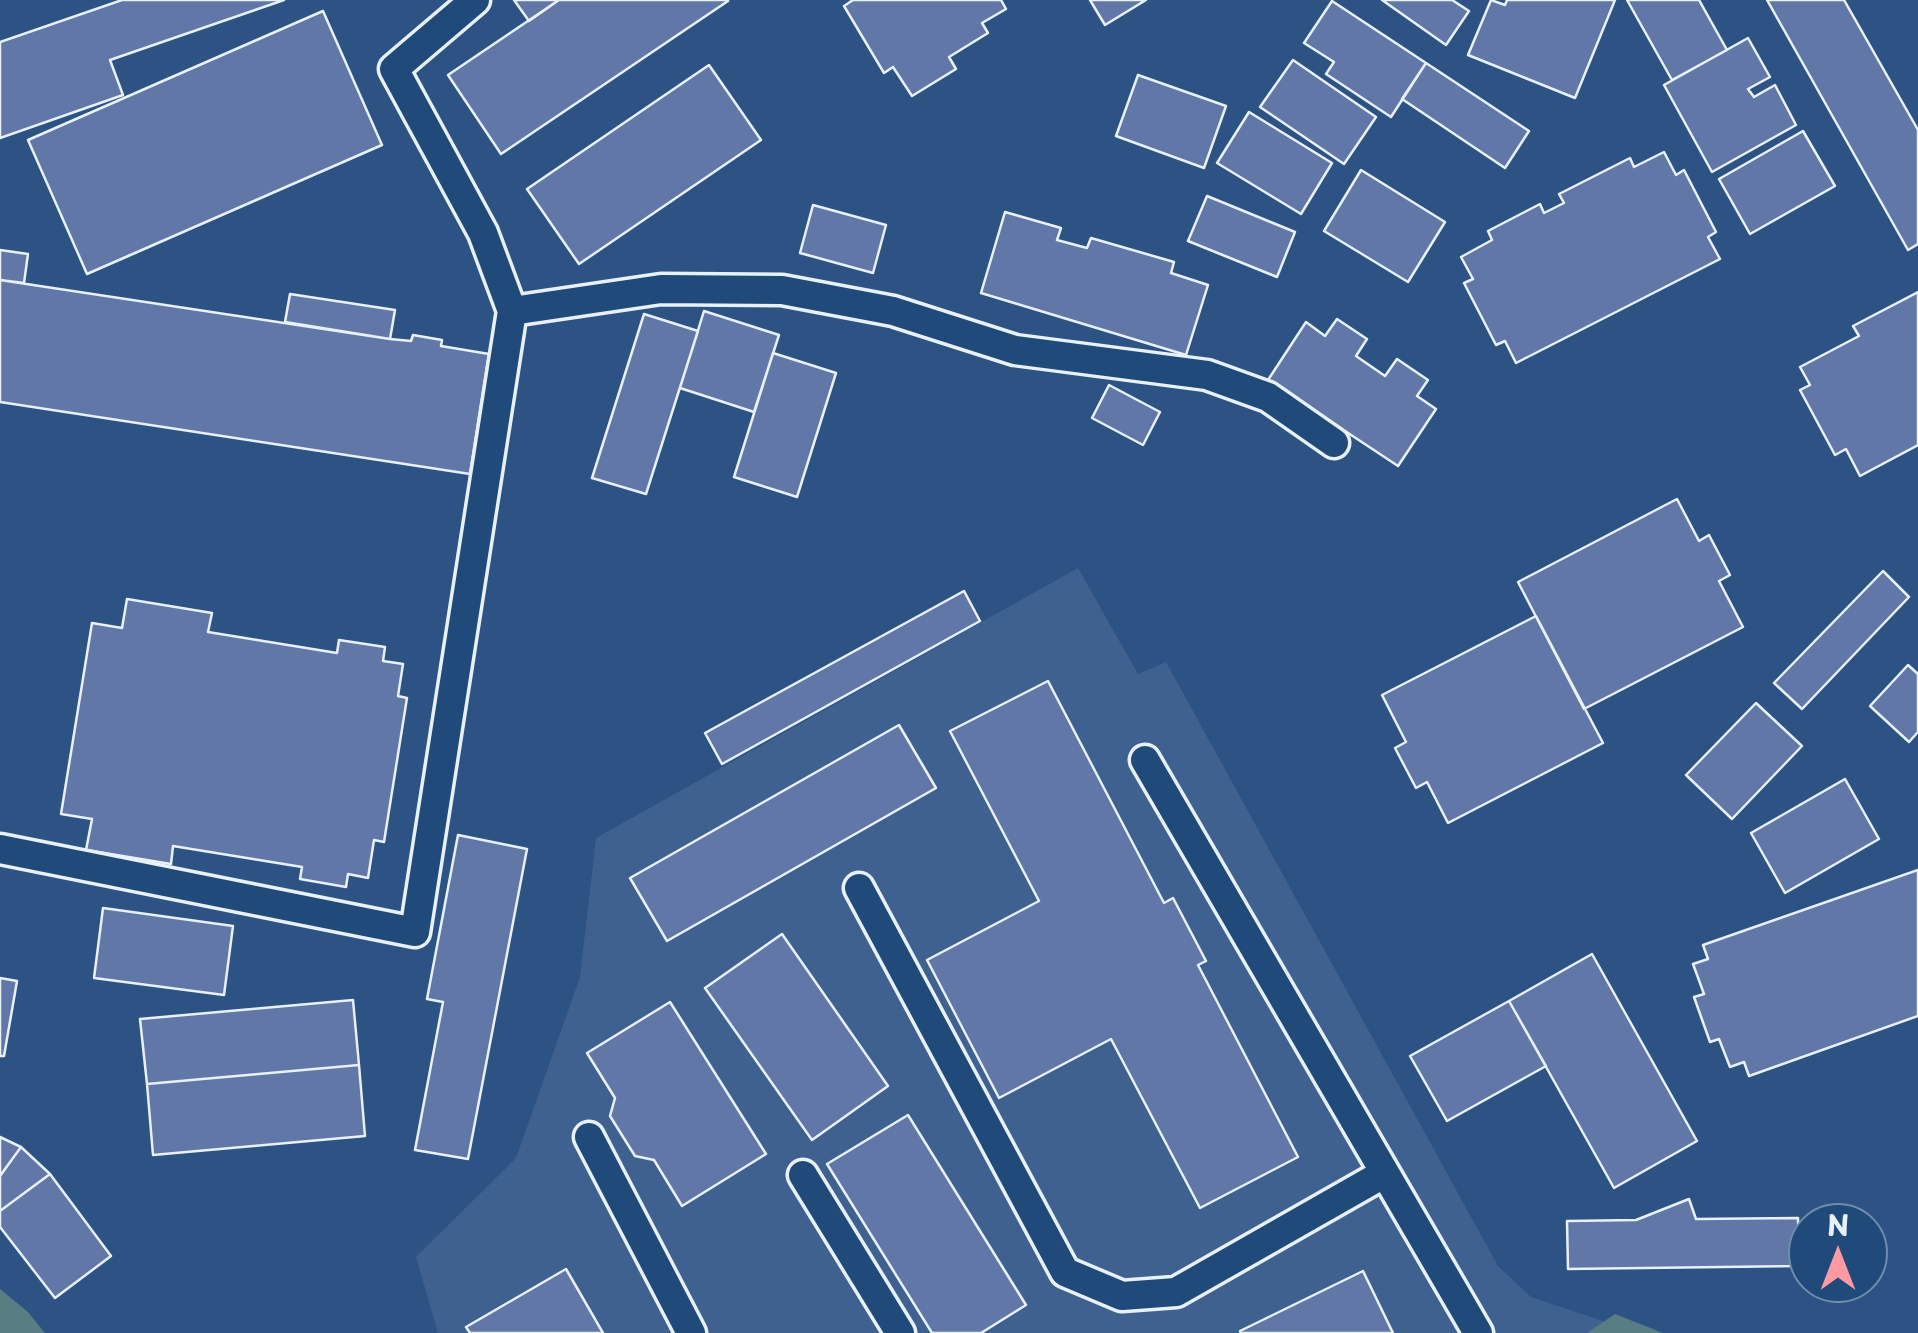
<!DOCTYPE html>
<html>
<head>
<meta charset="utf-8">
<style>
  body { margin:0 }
  #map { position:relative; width:1918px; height:1333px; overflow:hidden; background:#2c5383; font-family:"Playpen Sans",sans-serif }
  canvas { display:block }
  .north { position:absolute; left:1788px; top:1203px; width:100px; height:100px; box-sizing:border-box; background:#1f4a7a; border:2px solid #6f8dac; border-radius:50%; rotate:0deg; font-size:28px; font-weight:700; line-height:40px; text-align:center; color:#e8f1f8 }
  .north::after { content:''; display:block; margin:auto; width:35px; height:45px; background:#ff9aa2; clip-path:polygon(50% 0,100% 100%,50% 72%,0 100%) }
</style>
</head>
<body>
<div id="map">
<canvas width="1918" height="1333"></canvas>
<div class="north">N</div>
</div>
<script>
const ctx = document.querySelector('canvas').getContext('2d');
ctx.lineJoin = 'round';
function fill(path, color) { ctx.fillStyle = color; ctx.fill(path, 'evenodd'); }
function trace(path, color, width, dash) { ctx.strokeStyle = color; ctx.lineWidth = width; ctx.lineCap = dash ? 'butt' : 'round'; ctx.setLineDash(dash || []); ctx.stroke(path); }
const built = new Path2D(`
  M 1078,568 L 1138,674 L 1166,662 L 1498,1266 L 1531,1297 L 1639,1333 L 438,1333 L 416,1257 L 516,1158 L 580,977 L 596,838 Z`);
const green = new Path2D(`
  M 0,1289 L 28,1312 L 45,1333 L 0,1333 Z
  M 1615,1314 L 1663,1333 L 1587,1333 Z`);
const building = new Path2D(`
  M 122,0 L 284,0 L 110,60 L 123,95 L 0,138 L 0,42 Z
  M 514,0 L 559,0 L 529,21 Z
  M 559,0 L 727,0 L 728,1 L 501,154 L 448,75 Z
  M 1001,0 L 1006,9 L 982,23 L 988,33 L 949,57 L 956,69 L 912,96 L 893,67 L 884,73 L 844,6 L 853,0 Z
  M 1090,0 L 1146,0 L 1105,25 Z
  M 1382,0 L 1452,0 L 1469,11 L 1446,45 Z
  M 1491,0 L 1505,5 L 1507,0 L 1615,0 L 1575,98 L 1468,55 Z
  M 1627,0 L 1699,0 L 1727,50 L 1672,80 Z
  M 1767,0 L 1844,0 L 1918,130 L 1918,244 L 1908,250 Z
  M 1332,1 L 1426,63 L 1391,117 L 1326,74 L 1334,62 L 1304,43 Z
  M 323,11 L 382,145 L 87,274 L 28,140 Z
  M 1748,38 L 1770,77 L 1748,89 L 1754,97 L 1775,85 L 1796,125 L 1712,172 L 1664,85 Z
  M 1293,60 L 1376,117 L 1344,164 L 1260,107 Z
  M 1426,63 L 1529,131 L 1505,168 L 1402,99 Z
  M 709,65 L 761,140 L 579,264 L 527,189 Z
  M 1138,75 L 1226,106 L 1204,168 L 1116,136 Z
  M 1249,112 L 1332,163 L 1301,214 L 1217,163 Z
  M 1803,131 L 1835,186 L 1750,234 L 1719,179 Z
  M 1664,152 L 1676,175 L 1684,170 L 1716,232 L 1708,237 L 1720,259 L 1516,363 L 1505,341 L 1496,345 L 1464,283 L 1473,279 L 1461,257 L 1492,240 L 1488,231 L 1540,204 L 1544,213 L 1564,203 L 1559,194 L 1630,158 L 1634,167 Z
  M 1361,170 L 1445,222 L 1408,282 L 1324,231 Z
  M 1207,196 L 1295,232 L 1277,277 L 1188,241 Z
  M 813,205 L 886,225 L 873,273 L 800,253 Z
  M 1005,212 L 1061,228 L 1057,240 L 1087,248 L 1091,238 L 1174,262 L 1171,273 L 1208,285 L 1186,355 L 981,293 Z
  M 0,250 L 28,254 L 24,283 L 0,280 Z
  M 0,280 L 390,339 L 411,341 L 413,335 L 442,340 L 441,346 L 489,354 L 470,474 L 0,402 Z
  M 1918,292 L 1918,445 L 1860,476 L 1846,449 L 1835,455 L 1800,390 L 1810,385 L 1800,367 L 1859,336 L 1853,326 Z
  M 290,294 L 395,310 L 390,339 L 285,322 Z
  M 704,311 L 779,335 L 754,412 L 680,388 Z
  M 644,314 L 698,331 L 646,494 L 592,478 Z
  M 1337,319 L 1367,339 L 1356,356 L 1385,376 L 1397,359 L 1428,380 L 1417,396 L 1436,409 L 1398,466 L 1268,380 L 1306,322 L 1325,336 Z
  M 773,353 L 836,373 L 797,497 L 734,477 Z
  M 1109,385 L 1160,412 L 1143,445 L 1092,418 Z
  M 1677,499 L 1699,541 L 1709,535 L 1730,575 L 1719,581 L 1743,627 L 1584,709 L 1518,582 Z
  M 1883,571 L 1909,597 L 1802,709 L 1774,683 Z
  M 964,591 L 980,621 L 722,764 L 705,733 Z
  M 127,599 L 212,613 L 208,632 L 337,653 L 339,640 L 385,647 L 383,661 L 403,664 L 398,696 L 407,698 L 384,842 L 374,840 L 368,878 L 348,874 L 346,887 L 300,879 L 302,867 L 173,846 L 171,864 L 86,850 L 92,819 L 61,814 L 92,623 L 122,628 Z
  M 1536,616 L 1603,743 L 1448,823 L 1427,782 L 1416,788 L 1395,748 L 1406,742 L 1382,695 Z
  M 1908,665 L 1918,674 L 1918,732 L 1909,742 L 1870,706 Z
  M 1048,681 L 1164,903 L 1173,898 L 1206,961 L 1198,965 L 1298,1157 L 1200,1208 L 1111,1039 L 999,1098 L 927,960 L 1039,901 L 950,731 Z
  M 1756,703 L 1802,746 L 1732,819 L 1686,775 Z
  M 899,725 L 936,788 L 667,941 L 630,878 Z
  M 1845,779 L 1879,839 L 1785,893 L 1751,833 Z
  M 458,835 L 527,849 L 468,1159 L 415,1150 L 443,1002 L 427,999 Z
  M 1918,870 L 1918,1016 L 1749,1076 L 1744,1062 L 1730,1067 L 1719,1039 L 1710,1042 L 1694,997 L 1704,994 L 1693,964 L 1708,959 L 1703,945 Z
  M 103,908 L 233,926 L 224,995 L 94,978 Z
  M 782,934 L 888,1086 L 812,1140 L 705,988 Z
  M 1592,954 L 1697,1141 L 1614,1188 L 1509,1001 Z
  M 0,978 L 17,981 L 4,1056 L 0,1056 Z
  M 353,1000 L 359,1065 L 147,1084 L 140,1019 Z
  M 1509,1001 L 1546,1066 L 1447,1121 L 1410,1056 Z
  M 670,1002 L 766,1154 L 682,1206 L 654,1160 L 635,1156 L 610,1116 L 615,1098 L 587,1053 Z
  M 359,1065 L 365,1136 L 153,1155 L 147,1084 Z
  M 908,1115 L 1026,1305 L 981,1333 L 932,1333 L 827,1164 Z
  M 0,1137 L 21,1147 L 0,1176 Z
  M 21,1147 L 50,1174 L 0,1211 L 0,1176 Z
  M 50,1174 L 111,1256 L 55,1298 L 0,1227 L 0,1211 Z
  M 1689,1199 L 1696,1219 L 1798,1218 L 1799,1266 L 1568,1269 L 1567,1221 L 1636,1220 Z
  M 566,1269 L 603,1333 L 470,1333 L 466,1327 Z
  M 1363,1271 L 1393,1333 L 1241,1333 L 1240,1331 Z`);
const lane = new Path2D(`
  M 512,311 L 661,289 L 782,290 L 893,311 L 1015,350 L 1207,375 L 1268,397 L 1334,443
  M 1145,760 L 1478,1333
  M 0,849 L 415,932 L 512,311 L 483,233 L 394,69 L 475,0
  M 859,888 L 1065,1272 L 1122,1296 L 1176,1292 L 1385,1173
  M 589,1137 L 691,1333
  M 803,1175 L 900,1333`);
fill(built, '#3f6190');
fill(green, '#587d83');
fill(building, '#6077a8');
trace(building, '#e8f1f8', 2.5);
trace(lane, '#e8f1f8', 35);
trace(lane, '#1f4a7a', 28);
</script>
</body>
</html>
